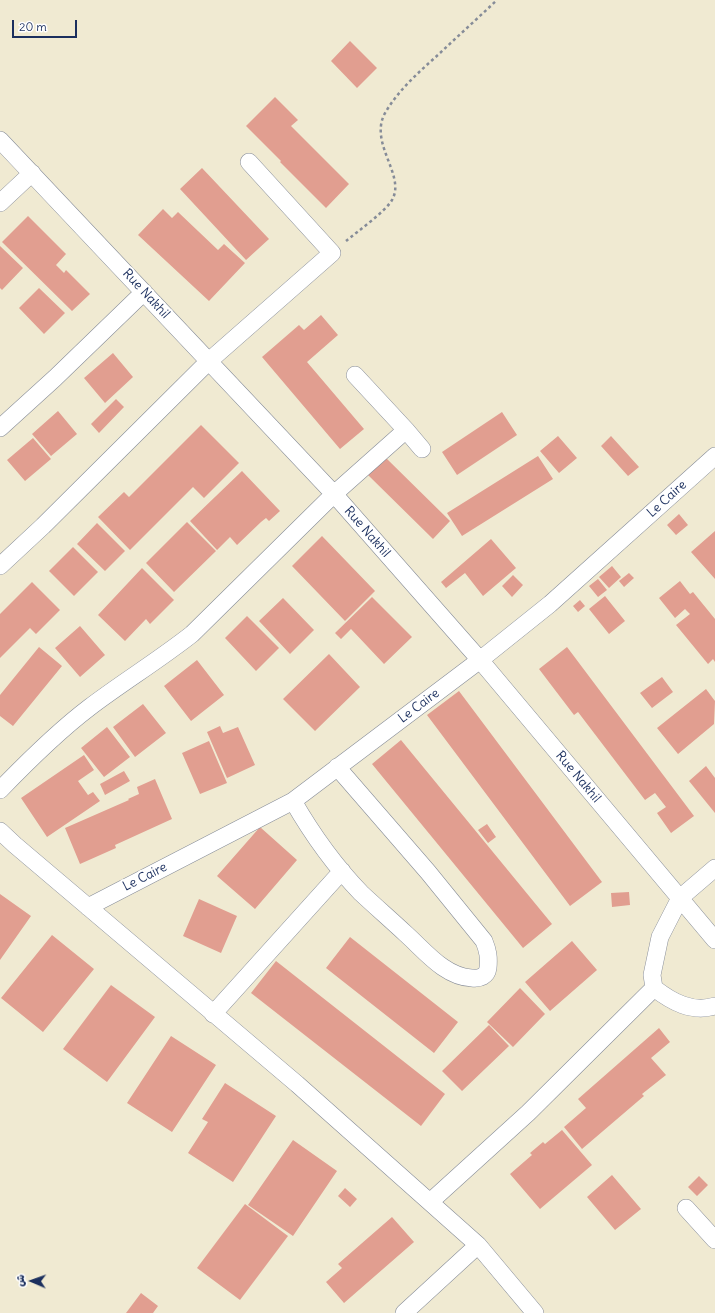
<!DOCTYPE html>
<html>
<head>
<meta charset="utf-8">
<style>
  body { margin:0 }
  #map { position:relative; width:715px; height:1313px; overflow:hidden; background:#f0ead2; font-family:Delius,"Playpen Sans Arabic",sans-serif }
  canvas { display:block }
  .north { position:absolute; left:12px; top:1261px; width:40px; height:40px; -webkit-text-stroke:3px #fff; paint-order:stroke; rotate:272deg; font-size:11px; font-weight:700; line-height:16px; text-align:center; color:#1b2f5e }
  .north::after { content:''; display:block; margin:auto; width:14px; height:18px; background:#1b2f5e; clip-path:polygon(50% 0,100% 100%,50% 72%,0 100%) }
  .scale { position:absolute; left:12px; top:20px; width:65px; height:18px; box-sizing:border-box; border:2px solid #1b2f5e; border-top:0; padding-left:5px; font-size:12px; line-height:14px; white-space:nowrap; color:#1b2f5e; -webkit-text-stroke:3px #fff; paint-order:stroke }
</style>
</head>
<body>
<div id="map">
<canvas width="715" height="1313"></canvas>
<div class="north">ش</div>
<div class="scale">20 m</div>
</div>
<script>
const ctx = document.querySelector('canvas').getContext('2d');
ctx.lineJoin = 'round';
function fill(path, color) { ctx.fillStyle = color; ctx.fill(path, 'evenodd'); }
function trace(path, color, width, dash) { ctx.strokeStyle = color; ctx.lineWidth = width; ctx.lineCap = dash ? 'butt' : 'round'; ctx.setLineDash(dash || []); ctx.stroke(path); }
function drawText(font, color, halo, rows, align = 'center') {
  ctx.font = font + ' Delius,sans-serif'; ctx.lineWidth = 4; ctx.setLineDash([]); ctx.textBaseline = 'middle'; ctx.strokeStyle = halo; ctx.fillStyle = color; for (const [text, x, y, turn = 0] of rows) {
    ctx.save(); ctx.translate(x, y); ctx.rotate((+turn || 0) * Math.PI / 180); ctx.textAlign = isNaN(turn) ? turn : align; if (halo) ctx.strokeText(text, 0, 0); ctx.fillText(text, 0, 0); ctx.restore();
  }
}
const building = new Path2D(`
  M 350,41 L 377,68 L 357,88 L 331,61 Z
  M 275,97 L 298,120 L 291,126 L 349,184 L 326,208 L 280,162 L 281,161 L 246,126 Z
  M 202,168 L 269,239 L 246,260 L 180,189 Z
  M 163,209 L 172,218 L 178,212 L 218,250 L 224,244 L 245,263 L 209,301 L 138,235 Z
  M 28,216 L 66,254 L 56,265 L 64,273 L 66,270 L 90,294 L 72,311 L 2,242 Z
  M 0,246 L 23,268 L 2,290 L 0,288 Z
  M 39,288 L 65,313 L 44,334 L 19,308 Z
  M 321,315 L 338,335 L 307,362 L 364,429 L 340,449 L 262,357 L 299,325 L 304,330 Z
  M 113,353 L 133,377 L 105,403 L 84,378 Z
  M 116,399 L 124,407 L 99,433 L 91,424 Z
  M 58,411 L 77,434 L 51,456 L 32,434 Z
  M 502,412 L 517,435 L 457,475 L 442,452 Z
  M 201,425 L 239,463 L 204,498 L 193,487 L 130,550 L 98,517 L 124,492 L 129,497 Z
  M 558,436 L 577,458 L 559,473 L 540,451 Z
  M 611,436 L 639,467 L 628,476 L 601,446 Z
  M 33,438 L 51,459 L 25,481 L 7,460 Z
  M 538,456 L 553,479 L 462,536 L 447,513 Z
  M 385,457 L 450,521 L 433,539 L 368,475 Z
  M 242,471 L 280,511 L 269,521 L 266,518 L 261,522 L 237,545 L 230,537 L 217,550 L 190,521 Z
  M 679,514 L 688,525 L 676,535 L 667,525 Z
  M 187,522 L 216,551 L 174,592 L 146,563 Z
  M 97,523 L 125,551 L 105,571 L 77,544 Z
  M 715,531 L 715,579 L 691,552 Z
  M 322,536 L 375,591 L 345,621 L 292,566 Z
  M 491,539 L 516,568 L 483,596 L 465,573 L 446,588 L 441,582 Z
  M 73,547 L 98,572 L 74,596 L 49,571 Z
  M 612,566 L 621,577 L 609,588 L 599,577 Z
  M 142,568 L 174,600 L 150,624 L 146,619 L 125,641 L 98,615 Z
  M 629,573 L 634,578 L 624,587 L 619,581 Z
  M 513,575 L 523,585 L 512,597 L 502,586 Z
  M 598,579 L 607,590 L 598,597 L 589,586 Z
  M 680,581 L 690,594 L 693,592 L 715,619 L 715,662 L 713,659 L 708,664 L 676,625 L 690,614 L 685,609 L 675,618 L 659,598 Z
  M 32,582 L 60,610 L 36,634 L 30,628 L 0,658 L 0,614 Z
  M 605,596 L 625,621 L 609,634 L 589,609 Z
  M 372,597 L 412,637 L 384,664 L 351,629 L 341,639 L 335,633 Z
  M 283,598 L 314,630 L 290,654 L 259,621 Z
  M 580,600 L 585,606 L 578,612 L 573,606 Z
  M 247,616 L 279,648 L 256,671 L 225,638 Z
  M 80,626 L 105,655 L 80,677 L 55,648 Z
  M 39,647 L 62,666 L 13,726 L 0,716 L 0,695 Z
  M 567,647 L 694,816 L 671,833 L 657,813 L 666,807 L 655,793 L 645,800 L 578,712 L 574,715 L 539,669 Z
  M 329,654 L 360,687 L 315,731 L 283,699 Z
  M 197,660 L 224,695 L 191,721 L 164,686 Z
  M 662,677 L 673,692 L 652,708 L 640,693 Z
  M 706,689 L 715,701 L 714,724 L 678,754 L 657,728 Z
  M 459,691 L 602,882 L 570,906 L 427,715 Z
  M 143,704 L 166,733 L 135,757 L 113,727 Z
  M 220,726 L 223,733 L 238,727 L 255,765 L 227,778 L 207,732 Z
  M 107,727 L 130,757 L 104,777 L 81,748 Z
  M 401,740 L 552,924 L 523,948 L 372,764 Z
  M 209,741 L 227,783 L 200,794 L 182,753 Z
  M 84,755 L 94,770 L 78,781 L 88,795 L 93,792 L 100,801 L 47,837 L 21,798 Z
  M 706,766 L 715,778 L 715,813 L 689,781 Z
  M 124,771 L 130,781 L 105,795 L 100,784 Z
  M 155,779 L 172,819 L 115,845 L 116,848 L 80,864 L 65,828 L 129,800 L 128,799 L 139,794 L 137,787 Z
  M 487,824 L 496,837 L 488,843 L 478,830 Z
  M 260,827 L 297,860 L 255,909 L 217,876 Z
  M 629,892 L 630,905 L 612,907 L 611,893 Z
  M 0,894 L 31,916 L 0,960 Z
  M 199,899 L 237,916 L 221,953 L 183,936 Z
  M 52,935 L 94,969 L 43,1032 L 1,998 Z
  M 350,937 L 458,1022 L 434,1053 L 326,968 Z
  M 572,941 L 597,970 L 550,1011 L 525,982 Z
  M 276,961 L 445,1094 L 421,1126 L 251,993 Z
  M 111,985 L 155,1017 L 107,1082 L 63,1049 Z
  M 520,988 L 545,1014 L 513,1047 L 487,1022 Z
  M 489,1025 L 509,1046 L 462,1091 L 442,1071 Z
  M 659,1028 L 670,1042 L 651,1058 L 666,1075 L 642,1094 L 644,1096 L 582,1149 L 564,1127 L 586,1108 L 578,1099 Z
  M 171,1036 L 216,1065 L 172,1132 L 127,1103 Z
  M 225,1083 L 276,1116 L 233,1182 L 188,1153 L 208,1122 L 202,1119 Z
  M 562,1130 L 592,1165 L 540,1209 L 510,1174 L 532,1155 L 530,1153 L 543,1142 L 545,1144 Z
  M 293,1140 L 337,1171 L 293,1236 L 248,1205 Z
  M 612,1175 L 641,1209 L 615,1230 L 587,1197 Z
  M 699,1176 L 708,1185 L 697,1196 L 688,1187 Z
  M 345,1188 L 357,1199 L 350,1207 L 338,1196 Z
  M 245,1204 L 288,1236 L 240,1300 L 197,1268 Z
  M 392,1217 L 414,1242 L 344,1303 L 326,1282 L 342,1268 L 338,1264 Z
  M 141,1293 L 158,1306 L 153,1313 L 126,1313 Z`);
const path = new Path2D(`
  M 346,241 C 358,231 385,212 392,200 C 406,176 370,145 384,115 C 397,91 419,72 439,54 C 458,36 478,18 497,0`);
const minor = new Path2D(`
  M 0,140 L 334,494 L 480,660 L 715,940
  M 0,203 L 32,173
  M 0,428 L 55,378 L 144,292
  M 406,430 L 422,449
  M 0,566 L 43,526 L 209,361 L 332,253 L 249,162
  M 0,790 C 28,761 57,732 90,707 C 123,682 159,660 192,634 L 334,494 L 406,430 L 355,375
  M 293,801 C 312,834 334,865 361,893 C 376,907 391,920 406,934 C 425,951 445,977 472,978 C 480,979 487,976 488,968 C 489,957 488,951 484,941 L 428,872 L 337,767
  M 0,831 L 15,845 L 297,1084 L 478,1245 L 535,1313
  M 88,907 L 293,801 L 480,660 L 550,604 L 715,456
  M 654,988 C 672,1002 692,1013 715,1006
  M 213,1014 L 342,871
  M 430,1202 L 528,1113 L 654,988 L 652,975 L 660,937 L 680,898 L 715,868
  M 686,1208 L 715,1240
  M 404,1313 L 478,1245`);
const streetNames = [
  ["Rue Nakhil",146,294,47],
  ["Le Caire",667,499,-42],
  ["Rue Nakhil",367,532,49],
  ["Le Caire",419,706,-37],
  ["Rue Nakhil",578,777,50],
  ["Le Caire",145,877,-27]
];
fill(building, '#e19e90');
trace(minor, '#868c98', 18);
trace(path, '#868c98', 2.5, [3, 3]);
trace(minor, '#fff', 17);
drawText('13px', '#1b2f5e', '#fff', streetNames);
</script>
</body>
</html>
